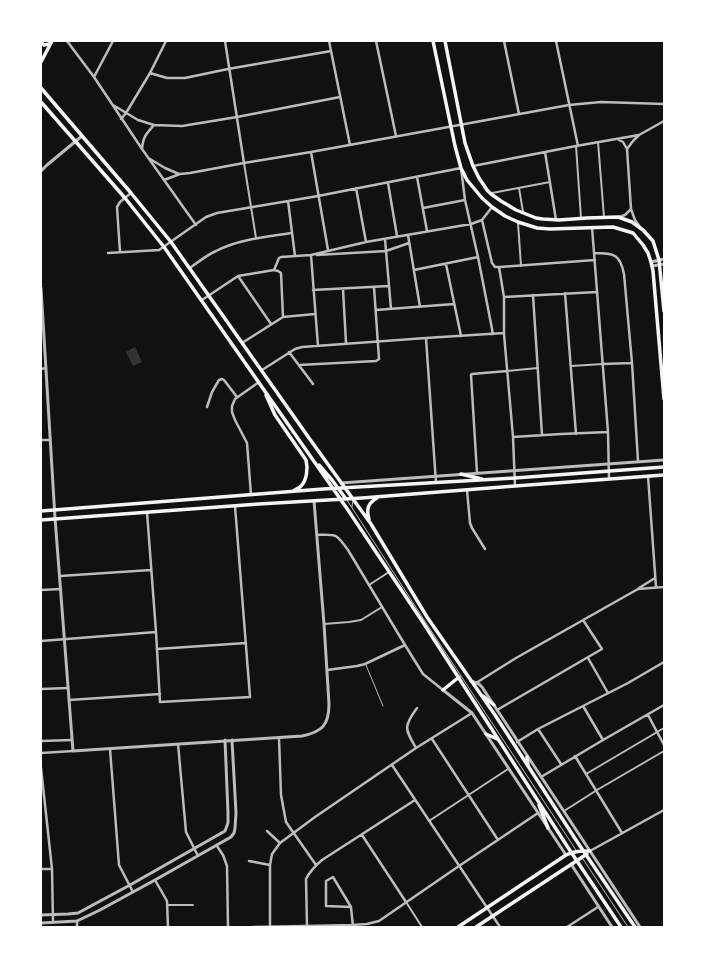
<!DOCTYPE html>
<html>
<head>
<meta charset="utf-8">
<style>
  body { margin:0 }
  #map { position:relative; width:705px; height:968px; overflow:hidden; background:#111; font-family:"Noto Sans",sans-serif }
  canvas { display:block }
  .frame { position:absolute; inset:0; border:42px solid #fff; pointer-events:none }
</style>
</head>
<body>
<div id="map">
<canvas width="705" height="968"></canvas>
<div class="frame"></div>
</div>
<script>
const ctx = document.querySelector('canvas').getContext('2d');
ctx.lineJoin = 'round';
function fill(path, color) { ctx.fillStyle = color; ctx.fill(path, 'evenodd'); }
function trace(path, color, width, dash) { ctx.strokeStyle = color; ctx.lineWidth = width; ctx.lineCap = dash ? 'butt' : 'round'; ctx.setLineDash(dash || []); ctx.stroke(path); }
const water = new Path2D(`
  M 135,347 L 142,362 L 133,366 L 126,352 Z`);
const service = new Path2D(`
  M 347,500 L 426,623 L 576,850
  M 352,507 L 353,500
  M 366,665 L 383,706
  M 583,859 L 628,927`);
const pedestrian = new Path2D(`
  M 598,142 L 604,217
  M 576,146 L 581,218
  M 244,163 L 256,238
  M 519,188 L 523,212
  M 492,193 L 550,182
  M 518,223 L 521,266
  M 571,366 L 603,364
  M 507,371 L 538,368
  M 369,585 L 389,572
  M 324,624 L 349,622 L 361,620 L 382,607
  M 586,774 L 664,728
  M 564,811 L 597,790 L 664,751
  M 429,821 L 508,769
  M 406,902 L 422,927
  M 168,905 L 193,905`);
const minor = new Path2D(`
  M 67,41 L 94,77 L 142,149 L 196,225
  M 225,41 L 244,163
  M 329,41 L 350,145
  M 376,41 L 396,136
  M 504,41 L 519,114
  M 556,41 L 578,146
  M 150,73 L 167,78 L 185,78 L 228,69 L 331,51
  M 94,77 L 113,41
  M 113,105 L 138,120 L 154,125 L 182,126 L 237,117 L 340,97
  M 121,119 L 126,113 L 150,73 L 166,41
  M 619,140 L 623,142 L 627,149
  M 142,149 C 143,137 146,134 154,125
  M 311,152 L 328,250
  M 545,152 L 556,220
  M 150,159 L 165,168 L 179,174
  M 473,166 L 576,146 L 639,135
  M 417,177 L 427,231
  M 164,180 L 180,174 L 190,173 L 244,163 L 311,152 L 569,105 L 601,102 L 664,104
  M 388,183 L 397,236
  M 356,188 L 366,242
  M 288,201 L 295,256
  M 423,208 L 465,200
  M 619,217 L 625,215 L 631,209
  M 482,220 L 492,263 L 495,267 L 499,267 L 504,297 L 504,334 L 513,437 L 515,486
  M 592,227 L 608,432 L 609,479
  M 640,227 L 635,220 L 631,209 L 627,149 L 633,141 L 639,135 L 664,121
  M 408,235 L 420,307
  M 385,239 L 391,309
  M 120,252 L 117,207 L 120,202 L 131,193
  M 108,253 L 159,250 L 206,217 L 217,213 L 318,196 L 461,168 L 465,200 L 478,257 L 493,334
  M 594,253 C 614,253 620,254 624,274 L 632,363 L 638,461
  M 311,255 L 318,346
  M 317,255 L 386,251 L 409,243
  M 446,264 L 461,336
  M 500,267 L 595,260
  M 190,268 C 198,262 207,255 216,251 C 240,239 266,237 292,233
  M 274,270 L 278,271 L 281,273 L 283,317
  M 414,270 L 478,257
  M 238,276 L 271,324
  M 343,289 L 346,343
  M 313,290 L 389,286
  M 565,293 L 576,434
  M 533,295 L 542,435
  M 504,297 L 597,292
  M 202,300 L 238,276 L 274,270 L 279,258 L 281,257 L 311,255 L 366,242 L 471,224 L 482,220 L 492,207
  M 376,310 L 454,304
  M 426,338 L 436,483
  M 242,343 L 283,317 L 315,314
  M 289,352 L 313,384
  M 603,364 L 632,363
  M 299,365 L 376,361 L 379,359 L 374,287
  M 41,369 L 46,368
  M 262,370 L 295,349 L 302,347 L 426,338 L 504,333
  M 207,407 L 212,392 L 219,380 L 222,379 L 224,380 L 237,397
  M 513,437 L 561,434 L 608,432
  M 41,440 L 50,440
  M 477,473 L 471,375 L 472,374 L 507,371
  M 648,476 L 656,587
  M 467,490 L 470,523 L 472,528 L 485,549
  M 251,495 L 247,443 L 235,420 L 232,412 L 232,406 L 235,399 L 259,382
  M 147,512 L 156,632 L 160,702 L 250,697 L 235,506
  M 317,535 C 336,534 336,533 348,550 L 405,645 L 423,674 L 443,690
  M 60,576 L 151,570
  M 639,588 L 655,578
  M 41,590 L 61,589
  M 41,641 L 156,632
  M 157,649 L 246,643
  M 588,658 L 608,693
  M 327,670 L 357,666 L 365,664 L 405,645
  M 476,683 L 516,658 L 638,589 L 664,587
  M 41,689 L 68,688
  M 69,700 L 160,694
  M 583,706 L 603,740
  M 497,710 L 602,649 L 583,620
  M 648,715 L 664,745
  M 538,729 L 561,764
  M 279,738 L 281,795 L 286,822 L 316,865
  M 432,739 L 498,840
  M 41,741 L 72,740
  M 517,742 L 538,729 L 628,683 L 664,662
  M 178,744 L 186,832 L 198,856
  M 416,748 C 405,729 403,727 417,708
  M 110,749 L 119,865 L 133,892
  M 41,753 L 73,751
  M 575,756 L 622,833
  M 392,765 L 500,927
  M 41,768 L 52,869 L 53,922
  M 541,777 L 603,740 L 664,705
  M 267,831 L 280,843
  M 362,835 L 406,902
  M 217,846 L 223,855 L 227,866 L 228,927
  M 590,851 L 664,810
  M 249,861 L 270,865
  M 41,869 L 52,869
  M 155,880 L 167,901 L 168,927
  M 351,907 L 326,906 L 326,881 L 333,877 L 351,907 L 353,927
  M 77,921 L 77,927
  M 270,926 L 270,865 L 272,854 L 280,843 L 315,817 L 416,748 L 472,713
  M 307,926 L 306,879 C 310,871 315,866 322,860 L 415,800
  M 253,927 L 353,925 L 367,924 L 379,921 L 459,866 L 538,813
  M 567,927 L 598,907`);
const tertiary = new Path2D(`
  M 41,171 L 47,165 L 82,136
  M 651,262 L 664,259
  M 652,266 L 664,264
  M 41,288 L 55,518 L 73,751 L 302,736 C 322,732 329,725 329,704 L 324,624 L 314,501
  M 341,483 L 664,460
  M 471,681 L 479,684 L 482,687 L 640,927
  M 443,690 L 472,713 L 566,855
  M 571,864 L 612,927
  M 41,915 L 68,914 L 78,913 L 130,885 L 225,831 L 228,823 L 228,813 L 225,740
  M 41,923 L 77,921 L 100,910 L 155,880 L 231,837 L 234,833 L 235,828 L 236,813 L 232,740`);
const secondary = new Path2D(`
  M 42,41 L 42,43 L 44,45 L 49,44 L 50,43
  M 433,41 L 455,146 L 461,168 L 467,180 L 482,198 L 492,207 L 505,216 L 518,222 L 537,228 L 550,229 L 613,227 L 633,233 L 643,245 L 648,253 L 651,262 L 653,271 L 664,399
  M 445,41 L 465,143 L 473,166 L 479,178 L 487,190 L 491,194 L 501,201 L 516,210 L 536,218 L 543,219 L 559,220 L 587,218 L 618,217 L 632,222 L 643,230 L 653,241 L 659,260 L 664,311
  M 41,62 L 52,41
  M 458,927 L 566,855 C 574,851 581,851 590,851
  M 476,927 L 587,854`);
const primary = new Path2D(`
  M 41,88 L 131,193 L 171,242 L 309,438 L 353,499 L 371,524 L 427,617 L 495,715 L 576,840 L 635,927
  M 41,102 L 125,198 L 164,247 L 327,480 L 348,510 L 424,624 L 567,846 L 621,927
  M 266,395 L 275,415 L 306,460 C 308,468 307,480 301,486 C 299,488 295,490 293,491
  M 319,465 L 332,480 L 346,499
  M 461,474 L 482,479
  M 41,511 L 323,489 L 515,478 L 664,467
  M 369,519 C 366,509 368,503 377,498
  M 41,520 L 259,504 L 362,498 L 515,486 L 664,475
  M 443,690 L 459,677
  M 483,696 L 494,705
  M 486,734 L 497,739
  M 527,757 L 528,765
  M 539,805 L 548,828`);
fill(water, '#333');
trace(service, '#bcbcbc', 1);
trace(pedestrian, '#bcbcbc', 2);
trace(minor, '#bcbcbc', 2.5);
trace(tertiary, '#bcbcbc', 3);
trace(secondary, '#f5f5f5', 3.5);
trace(primary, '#f5f5f5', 3.5);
</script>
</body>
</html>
